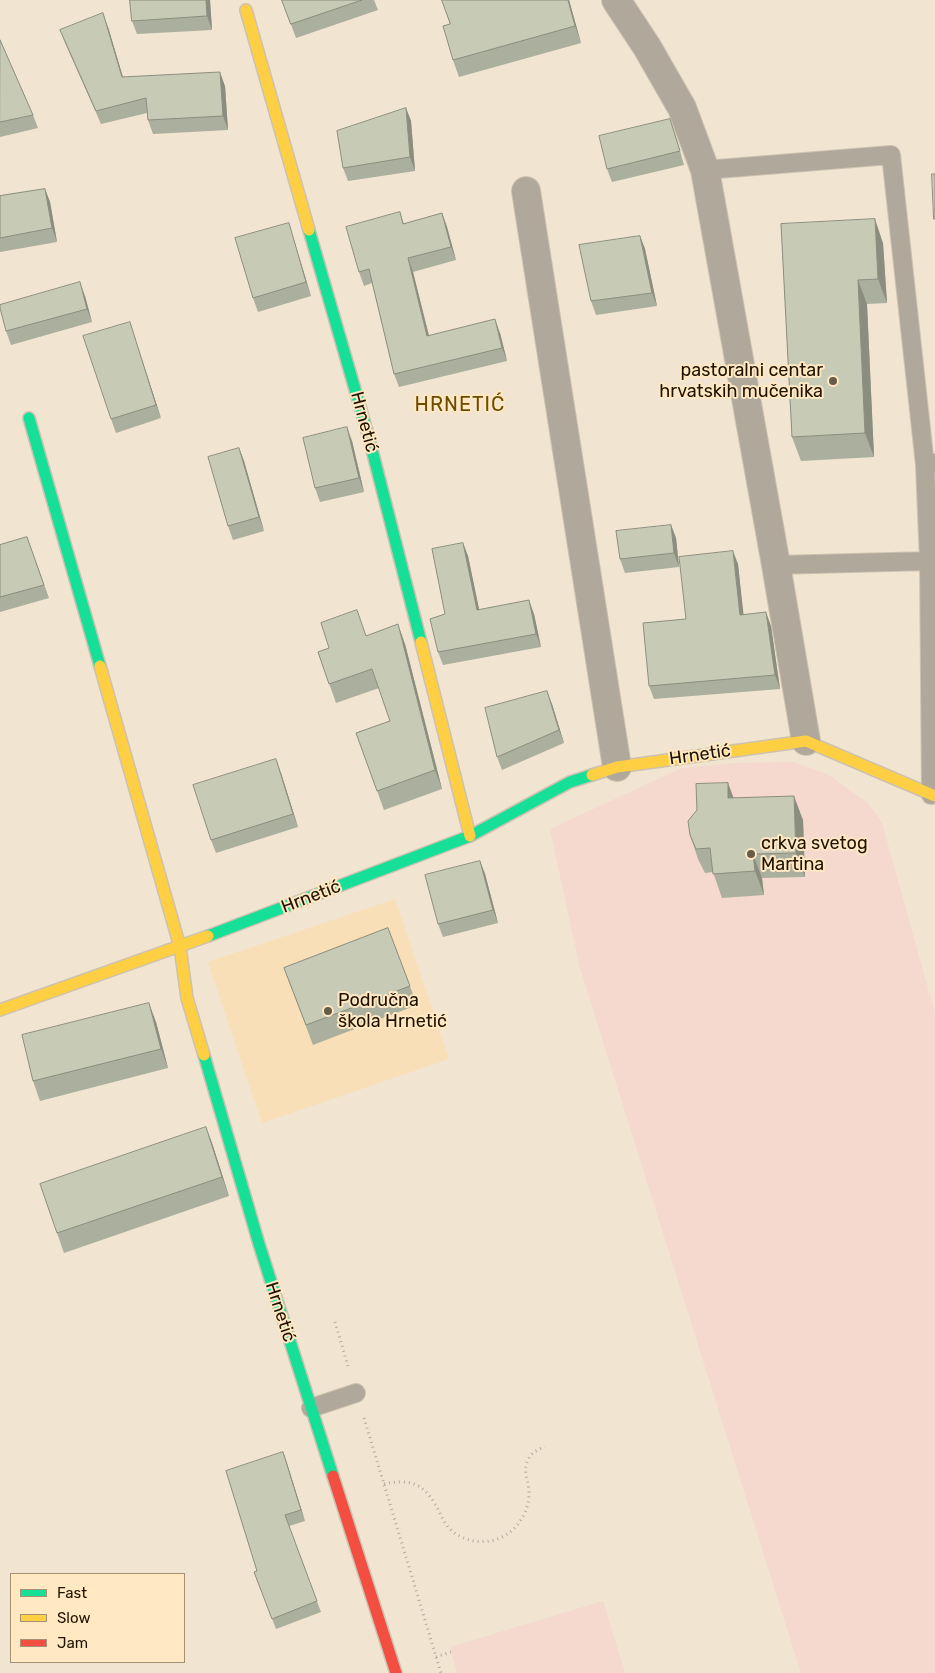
<!DOCTYPE html>
<html>
<head>
<meta charset="utf-8">
<style>
  body { margin:0 }
  #map { position:relative; width:935px; height:1673px; overflow:hidden; background:#f1e4d0; font-family:Rubik,sans-serif }
  canvas { display:block }
  .legend { position:absolute; left:10px; top:1573px; width:175px; height:90px; box-sizing:border-box; background:#ffe8c2; border:1px solid #a59274; margin:0; padding:6px 9px; list-style:none; font-size:15px; color:#1f1200 }
  .legend li { display:flex; align-items:center; gap:10px; height:25px }
  .legend b { width:25px; border:1px solid #a59274 }
</style>
</head>
<body>
<div id="map">
<canvas width="935" height="1673"></canvas>
<ul class="legend">
<li><b style="height:6px;background:#16e098"></b>Fast</li>
<li><b style="height:6px;background:#ffcf43"></b>Slow</li>
<li><b style="height:6px;background:#f24e42"></b>Jam</li>
</ul>
</div>
<script>
const ctx = document.querySelector('canvas').getContext('2d');
ctx.lineJoin = 'round';
function fill(path, color) { ctx.fillStyle = color; ctx.fill(path, 'evenodd'); }
function trace(path, color, width, dash) { ctx.strokeStyle = color; ctx.lineWidth = width; ctx.lineCap = dash ? 'butt' : 'round'; ctx.setLineDash(dash || []); ctx.stroke(path); }
function drawText(font, color, halo, rows, align = 'center') {
  ctx.font = font + ' Rubik,sans-serif'; ctx.lineWidth = 4; ctx.setLineDash([]); ctx.textBaseline = 'middle'; ctx.strokeStyle = halo; ctx.fillStyle = color; for (const [text, x, y, turn = 0] of rows) {
    ctx.save(); ctx.translate(x, y); ctx.rotate((+turn || 0) * Math.PI / 180); ctx.textAlign = isNaN(turn) ? turn : align; if (halo) ctx.strokeText(text, 0, 0); ctx.fillText(text, 0, 0); ctx.restore();
  }
}
const built = new Path2D(`
  M 395,899 L 449,1059 L 262,1123 L 208,962 Z`);
const green = new Path2D(`
  M 792,762 L 827,774 L 869,804 L 882,823 L 935,1014 L 935,1673 L 801,1673 L 580,968 L 550,829 L 682,768 L 735,763 Z
  M 603,1601 L 625,1673 L 457,1673 L 450,1647 Z`);
const path = new Path2D(`
  M 335,1322 L 348,1366
  M 364,1418 L 441,1673
  M 384,1484 C 408,1479 422,1482 435,1504 C 441,1513 443,1523 451,1530 C 462,1540 476,1543 490,1541 C 513,1537 530,1515 529,1491 C 528,1480 522,1469 529,1458 C 532,1452 539,1449 545,1447
  M 436,1657 L 451,1652`);
const lane = new Path2D(`
  M 705,170 L 891,155 L 925,465
  M 776,565 L 929,561
  M 931,795 L 929,561 L 925,465 L 935,463
  M 311,1408 L 356,1393`);
const street = new Path2D(`
  M 616,0 L 647,47 L 682,108 L 705,170 L 776,565 L 806,741
  M 526,191 L 617,767`);
const fast = new Path2D(`
  M 309,230 L 369,438 L 421,642
  M 29,418 L 100,666
  M 208,936 L 470,836 L 570,782 L 592,775
  M 204,1055 L 259,1244 L 333,1476`);
const slow = new Path2D(`
  M 246,10 L 309,230
  M 421,642 L 470,836
  M 100,666 L 180,947 L 187,998 L 204,1055
  M 592,775 L 617,767 L 806,741 L 935,796
  M 0,1010 L 208,936`);
const jam = new Path2D(`
  M 333,1476 L 396,1673`);
const wall = new Path2D(`
  M 130,0 L 210,0 L 212,30 L 137,34 L 132,21 Z
  M 282,0 L 374,0 L 378,10 L 296,38 Z
  M 442,0 L 569,0 L 581,43 L 459,77 L 453,60 L 450,24 Z
  M 108,27 L 123,77 L 225,86 L 228,130 L 153,134 L 148,120 L 147,113 L 101,124 L 65,43 L 60,30 Z
  M 0,40 L 33,115 L 38,128 L 0,137 Z
  M 406,108 L 411,121 L 415,171 L 348,181 L 343,168 Z
  M 675,133 L 684,165 L 612,182 L 607,169 Z
  M 45,189 L 50,202 L 57,242 L 0,252 L 0,196 Z
  M 400,212 L 404,224 L 442,213 L 447,227 L 456,260 L 413,272 L 429,335 L 500,333 L 507,361 L 399,387 L 394,374 L 372,283 L 364,286 L 359,272 Z
  M 781,224 L 883,243 L 887,303 L 867,304 L 874,457 L 801,461 L 792,437 Z
  M 640,236 L 645,249 L 657,306 L 596,315 L 591,301 Z
  M 293,237 L 311,296 L 258,312 L 253,298 Z
  M 85,296 L 92,322 L 11,345 L 6,331 Z
  M 134,335 L 161,418 L 116,433 L 111,419 Z
  M 352,441 L 364,492 L 320,502 L 315,488 Z
  M 239,448 L 244,461 L 264,531 L 233,540 L 228,526 Z
  M 671,525 L 676,538 L 679,567 L 625,573 L 620,559 Z
  M 27,537 L 49,598 L 0,612 L 0,545 Z
  M 463,543 L 468,556 L 479,610 L 534,614 L 541,647 L 443,665 L 438,652 L 445,614 Z
  M 738,564 L 743,615 L 771,626 L 780,689 L 654,699 L 649,686 L 686,619 Z
  M 367,636 L 405,644 L 442,789 L 384,810 L 356,733 L 390,721 L 379,688 L 336,703 L 318,652 Z
  M 552,704 L 564,743 L 502,770 L 497,757 Z
  M 281,773 L 298,827 L 216,853 L 211,840 Z
  M 734,798 L 803,820 L 805,877 L 762,878 L 764,895 L 722,898 L 713,872 L 705,873 L 698,859 L 690,835 Z
  M 480,861 L 485,874 L 498,923 L 443,937 L 438,924 Z
  M 388,928 L 417,1005 L 313,1045 L 284,968 Z
  M 156,1022 L 168,1068 L 40,1101 L 33,1081 Z
  M 206,1127 L 213,1146 L 229,1196 L 64,1253 L 57,1233 Z
  M 283,1452 L 305,1521 L 289,1526 L 321,1612 L 276,1629 L 254,1572 L 257,1571 Z`);
const shadedWall = new Path2D(`
  M 206,0 L 210,0 L 212,30 L 207,16 Z
  M 568,0 L 569,0 L 581,43 L 575,26 Z
  M 103,13 L 108,27 L 127,91 L 122,77 Z
  M 220,72 L 225,86 L 228,130 L 223,116 Z
  M 406,108 L 411,121 L 415,171 L 410,157 Z
  M 45,189 L 50,202 L 57,242 L 52,228 Z
  M 442,213 L 447,227 L 456,260 L 451,247 Z
  M 875,219 L 883,243 L 887,303 L 878,279 Z
  M 289,223 L 293,237 L 311,296 L 306,282 Z
  M 640,236 L 645,249 L 657,306 L 652,293 Z
  M 408,258 L 413,272 L 432,349 L 427,336 Z
  M 858,280 L 867,304 L 874,457 L 865,433 Z
  M 80,282 L 85,296 L 92,322 L 87,309 Z
  M 495,319 L 500,333 L 507,361 L 502,348 Z
  M 130,322 L 134,335 L 161,418 L 156,405 Z
  M 347,427 L 352,441 L 364,492 L 359,478 Z
  M 239,448 L 244,461 L 264,531 L 259,517 Z
  M 671,525 L 676,538 L 679,567 L 674,553 Z
  M 463,543 L 468,556 L 482,623 L 477,610 Z
  M 733,551 L 738,564 L 745,628 L 740,615 Z
  M 529,600 L 534,614 L 541,647 L 536,634 Z
  M 766,612 L 771,626 L 780,689 L 775,675 Z
  M 398,624 L 405,644 L 442,789 L 435,770 Z
  M 547,691 L 552,704 L 564,743 L 559,730 Z
  M 276,759 L 281,773 L 298,827 L 293,814 Z
  M 728,783 L 737,807 L 728,798 Z
  M 794,796 L 803,820 L 805,877 L 796,853 Z
  M 753,854 L 762,878 L 764,895 L 755,871 Z
  M 480,861 L 485,874 L 498,923 L 493,910 Z
  M 149,1003 L 156,1022 L 168,1068 L 161,1049 Z
  M 206,1127 L 213,1146 L 229,1196 L 222,1177 Z
  M 283,1452 L 287,1463 L 305,1521 L 301,1510 Z`);
const building = new Path2D(`
  M 130,0 L 206,0 L 207,16 L 132,21 Z
  M 282,0 L 362,0 L 291,24 Z
  M 442,0 L 568,0 L 575,26 L 453,60 L 443,26 L 450,24 Z
  M 103,13 L 122,77 L 220,72 L 223,116 L 148,120 L 146,98 L 96,111 L 60,30 Z
  M 0,40 L 33,115 L 0,122 Z
  M 406,108 L 410,157 L 343,168 L 337,131 Z
  M 670,119 L 680,151 L 607,169 L 599,136 Z
  M 932,174 L 935,174 L 935,219 L 934,219 Z
  M 45,189 L 52,228 L 0,238 L 0,196 Z
  M 400,212 L 403,224 L 442,213 L 451,247 L 408,258 L 427,336 L 495,319 L 502,348 L 394,374 L 369,269 L 359,272 L 346,227 Z
  M 875,219 L 878,279 L 858,280 L 865,433 L 792,437 L 781,224 Z
  M 289,223 L 306,282 L 253,298 L 235,238 Z
  M 640,236 L 652,293 L 591,301 L 579,245 Z
  M 80,282 L 87,309 L 6,331 L 0,308 L 0,305 Z
  M 130,322 L 156,405 L 111,419 L 83,336 Z
  M 347,427 L 359,478 L 315,488 L 303,438 Z
  M 239,448 L 259,517 L 228,526 L 208,457 Z
  M 671,525 L 674,553 L 620,559 L 616,531 Z
  M 27,537 L 44,585 L 0,597 L 0,545 Z
  M 463,543 L 477,610 L 529,600 L 536,634 L 438,652 L 430,619 L 445,614 L 432,549 Z
  M 733,551 L 740,615 L 766,612 L 775,675 L 649,686 L 643,623 L 686,619 L 679,557 Z
  M 357,610 L 366,636 L 398,624 L 435,770 L 377,791 L 356,733 L 390,721 L 372,669 L 329,684 L 318,652 L 329,648 L 321,623 Z
  M 547,691 L 559,730 L 497,757 L 485,708 Z
  M 276,759 L 293,814 L 211,840 L 193,785 Z
  M 728,783 L 728,798 L 794,796 L 796,853 L 753,854 L 755,871 L 713,874 L 710,848 L 696,849 L 690,835 L 688,821 L 697,810 L 696,784 Z
  M 480,861 L 493,910 L 438,924 L 425,875 Z
  M 388,928 L 410,986 L 306,1025 L 284,968 Z
  M 149,1003 L 161,1049 L 33,1081 L 22,1035 Z
  M 206,1127 L 222,1177 L 57,1233 L 40,1184 Z
  M 283,1452 L 301,1510 L 285,1515 L 317,1601 L 272,1619 L 254,1572 L 257,1571 L 226,1471 Z`);
const markers = [
  [833,381,5,"#685c49"],
  [751,854,5,"#685c49"],
  [328,1011,5,"#685c49"]
];
const poiNames = [
  ["pastoralni centar",823,371,"right"],
  ["hrvatskih mučenika",823,392,"right"],
  ["crkva svetog",761,844],
  ["Martina",761,865],
  ["Područna",338,1001],
  ["škola Hrnetić",338,1022]
];
const streetNames = [
  ["Hrnetić",364,422,75],
  ["Hrnetić",700,755,-8],
  ["Hrnetić",311,897,-21],
  ["Hrnetić",280,1312,72]
];
const quarterNames = [
  ["HRNETIĆ",460,405]
];
fill(built, '#f8dfb7');
fill(green, '#f5d8ce');
trace(lane, '#cdc2b1', 20);
trace(street, '#cdc2b1', 30);
trace(fast, '#cdc2b1', 14);
trace(slow, '#cdc2b1', 14);
trace(jam, '#cdc2b1', 14);
trace(path, '#b4ab9e', 3, [1, 4]);
trace(lane, '#b0a89b', 18);
trace(street, '#b0a89b', 28);
trace(fast, '#16e098', 11);
trace(slow, '#ffcf43', 11);
trace(jam, '#f24e42', 11);
fill(wall, '#abaf9d');
fill(shadedWall, '#8b8e7f');
fill(building, '#c7cbb6');
trace(building, '#8b8e7f', 1);
for (const [x, y, r, color] of markers) { const dot = new Path2D(); dot.arc(x, y, r, 0, 2 * Math.PI); ctx.fillStyle = color; ctx.fill(dot); trace(dot, '#ffe8c2', 2); }
drawText('18px', '#1f1200', '#ffe8c2', poiNames, 'left');
drawText('18px', '#1f1200', '#ffe8c2', streetNames);
ctx.letterSpacing = '1px';
drawText('20px', '#6c4a00', '#ffe8c2', quarterNames);
ctx.letterSpacing = '0px';
</script>
</body>
</html>
